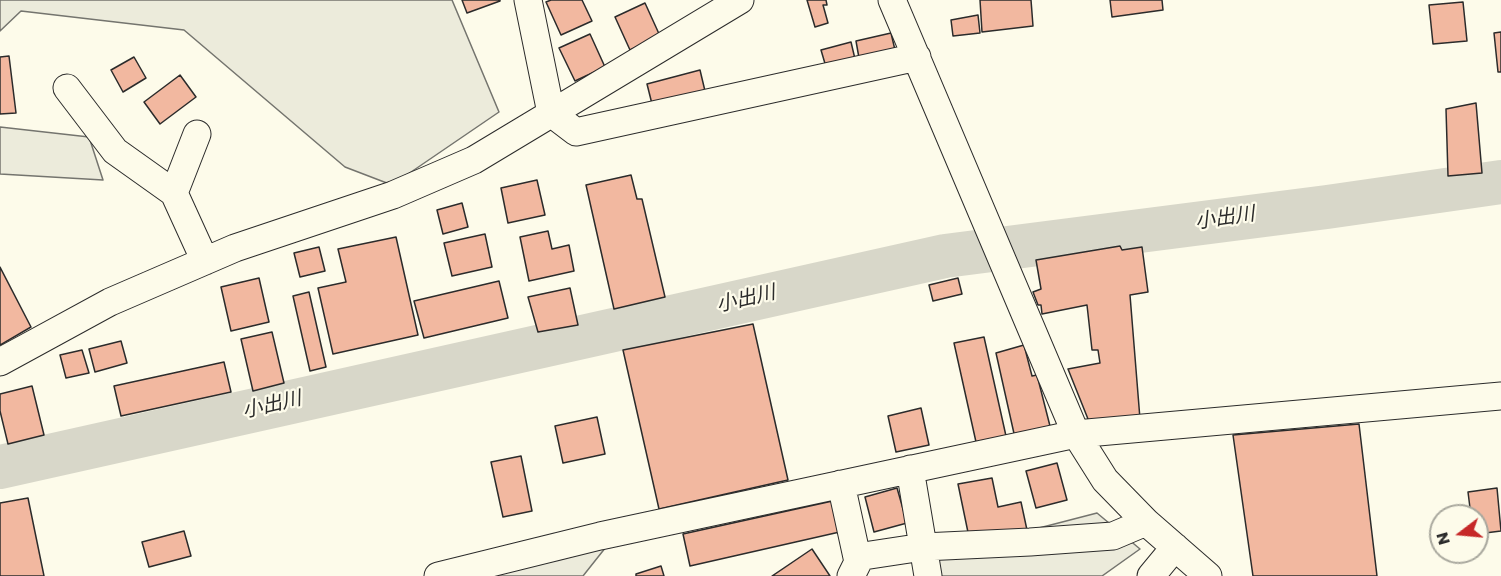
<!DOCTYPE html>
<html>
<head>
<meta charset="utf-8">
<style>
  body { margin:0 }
  #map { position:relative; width:1501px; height:576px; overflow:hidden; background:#fdfbea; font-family:Poppins,sans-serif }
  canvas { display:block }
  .north { position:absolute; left:1429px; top:504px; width:60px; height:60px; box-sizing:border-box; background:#fdfbea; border:2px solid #a9a89e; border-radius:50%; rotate:254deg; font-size:16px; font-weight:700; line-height:24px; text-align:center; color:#2b2b2b }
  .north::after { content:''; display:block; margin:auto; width:21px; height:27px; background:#c62828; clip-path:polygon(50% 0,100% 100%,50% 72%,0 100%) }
</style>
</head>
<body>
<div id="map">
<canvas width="1501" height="576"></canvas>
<div class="north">N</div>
</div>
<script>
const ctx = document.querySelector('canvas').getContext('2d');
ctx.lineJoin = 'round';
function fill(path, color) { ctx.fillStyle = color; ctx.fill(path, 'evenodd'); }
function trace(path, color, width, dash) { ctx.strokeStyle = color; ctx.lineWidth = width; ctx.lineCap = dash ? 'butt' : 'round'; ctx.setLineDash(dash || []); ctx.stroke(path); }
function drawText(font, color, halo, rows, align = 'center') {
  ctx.font = font + ' Poppins,"Noto Sans JP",sans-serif'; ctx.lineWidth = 4.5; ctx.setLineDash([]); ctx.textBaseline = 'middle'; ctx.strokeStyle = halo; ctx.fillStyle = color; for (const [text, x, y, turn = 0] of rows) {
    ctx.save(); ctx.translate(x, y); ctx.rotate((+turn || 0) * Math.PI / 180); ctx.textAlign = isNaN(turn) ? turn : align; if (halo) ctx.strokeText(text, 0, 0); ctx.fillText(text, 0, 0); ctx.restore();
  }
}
const green = new Path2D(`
  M 0,0 L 452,0 L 499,112 L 392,185 L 345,167 L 184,30 L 21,11 L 0,31 Z
  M 0,127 L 89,137 L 103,180 L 0,174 Z
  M 1097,513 L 1140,549 L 1102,576 L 932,576 L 927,557 Z
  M 606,547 L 583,576 L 490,576 Z`);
const river = new Path2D(`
  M 0,467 L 945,256 L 1327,207 L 1501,182`);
const building = new Path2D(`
  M 462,0 L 500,0 L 500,1 L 467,13 Z
  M 551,0 L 582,0 L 592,21 L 561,35 L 546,2 Z
  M 807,0 L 826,0 L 827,5 L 823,5 L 828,23 L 815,27 Z
  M 980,0 L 1031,0 L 1033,26 L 982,32 Z
  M 1110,0 L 1162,0 L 1163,10 L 1112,17 Z
  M 1463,2 L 1467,41 L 1433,44 L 1429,5 Z
  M 645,3 L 660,36 L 630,50 L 615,17 Z
  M 978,15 L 980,33 L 953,36 L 951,20 Z
  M 1501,32 L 1501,72 L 1498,72 L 1494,33 Z
  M 891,33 L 895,50 L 859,58 L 856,41 Z
  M 590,34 L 605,67 L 575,81 L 559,48 Z
  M 851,42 L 855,59 L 826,67 L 821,50 Z
  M 9,56 L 16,113 L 0,114 L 0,57 Z
  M 134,57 L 146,78 L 123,92 L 111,70 Z
  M 700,70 L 705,91 L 652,104 L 647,84 Z
  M 180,75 L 196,97 L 160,124 L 144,102 Z
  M 1476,103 L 1482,173 L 1448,176 L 1446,109 Z
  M 631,175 L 637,199 L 642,199 L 665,297 L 614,309 L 586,185 Z
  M 537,180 L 545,215 L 508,223 L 501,188 Z
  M 462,203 L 468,227 L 443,234 L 437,210 Z
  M 548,231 L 552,249 L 569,245 L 574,271 L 529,281 L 520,237 Z
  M 485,234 L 492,267 L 452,276 L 444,243 Z
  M 396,237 L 418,335 L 333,354 L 318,288 L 346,282 L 338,249 Z
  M 1120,246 L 1122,250 L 1142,247 L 1148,292 L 1130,295 L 1140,419 L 1090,424 L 1068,369 L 1100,363 L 1098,350 L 1092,350 L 1087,305 L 1042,314 L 1041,305 L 1038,305 L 1033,292 L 1041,289 L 1036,260 Z
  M 319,247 L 325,271 L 300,277 L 294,253 Z
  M 0,267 L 31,327 L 0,345 Z
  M 259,278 L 269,322 L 231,331 L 221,287 Z
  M 958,278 L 962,294 L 933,301 L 929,285 Z
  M 499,281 L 508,318 L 424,338 L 414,301 Z
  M 570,288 L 578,325 L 538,332 L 528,297 Z
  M 309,292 L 326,367 L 310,371 L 293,296 Z
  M 753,324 L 788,480 L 659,509 L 623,350 Z
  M 272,332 L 284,383 L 253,391 L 241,339 Z
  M 984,337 L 1006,436 L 976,442 L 954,343 Z
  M 121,341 L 127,363 L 95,372 L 89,349 Z
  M 1024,345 L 1032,376 L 1037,375 L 1051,430 L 1015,438 L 996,353 Z
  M 82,350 L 89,373 L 66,378 L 60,355 Z
  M 224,362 L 231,392 L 121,416 L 114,386 Z
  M 32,386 L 44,435 L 8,444 L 0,411 L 0,394 Z
  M 921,408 L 929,445 L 896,452 L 888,416 Z
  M 597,417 L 605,454 L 563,463 L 555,426 Z
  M 1359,424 L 1377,576 L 1253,576 L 1233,435 Z
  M 521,456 L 532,511 L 503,517 L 491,462 Z
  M 1057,463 L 1067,500 L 1036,508 L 1026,471 Z
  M 992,478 L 998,507 L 1021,502 L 1027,530 L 970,542 L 958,484 Z
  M 897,488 L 907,523 L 874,532 L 865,497 Z
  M 1497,488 L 1501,531 L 1477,534 L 1477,516 L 1471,516 L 1468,492 Z
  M 28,498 L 44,576 L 0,576 L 0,503 Z
  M 837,500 L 844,531 L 690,566 L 683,534 Z
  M 184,531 L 191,556 L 149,567 L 142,542 Z
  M 812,549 L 830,576 L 772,576 Z
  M 661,566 L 664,576 L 636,576 L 636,574 Z`);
const minor = new Path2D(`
  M 528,0 L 551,113 L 576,132 L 917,57
  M 892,0 L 1076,434 L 1105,480 L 1146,522 L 1208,576
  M 67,88 L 115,151 L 174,193 L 205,261
  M 174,193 L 197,134
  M 0,362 L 110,302 L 235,248 L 393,195 L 474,160 L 740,0
  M 910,469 L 928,576
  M 841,484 L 858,562 L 851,576
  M 857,557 L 923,547 L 1030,542 L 1113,536 L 1146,522
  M 438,576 L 600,536 L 1076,434 L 1501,396
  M 1151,576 L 1175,547`);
const waterNames = [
  ["小出川",1225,219,-8],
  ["小出川",746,300,-13],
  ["小出川",272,406,-13]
];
fill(green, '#ecebdb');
trace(green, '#74746e', 1.5);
trace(river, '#d8d7c9', 44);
fill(building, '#f2b8a0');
trace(building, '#2b2b2b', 1.5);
trace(minor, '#2b2b2b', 29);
trace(minor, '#fdfbea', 27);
drawText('italic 20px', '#2b2b2b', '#fdfbea', waterNames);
</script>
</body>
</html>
